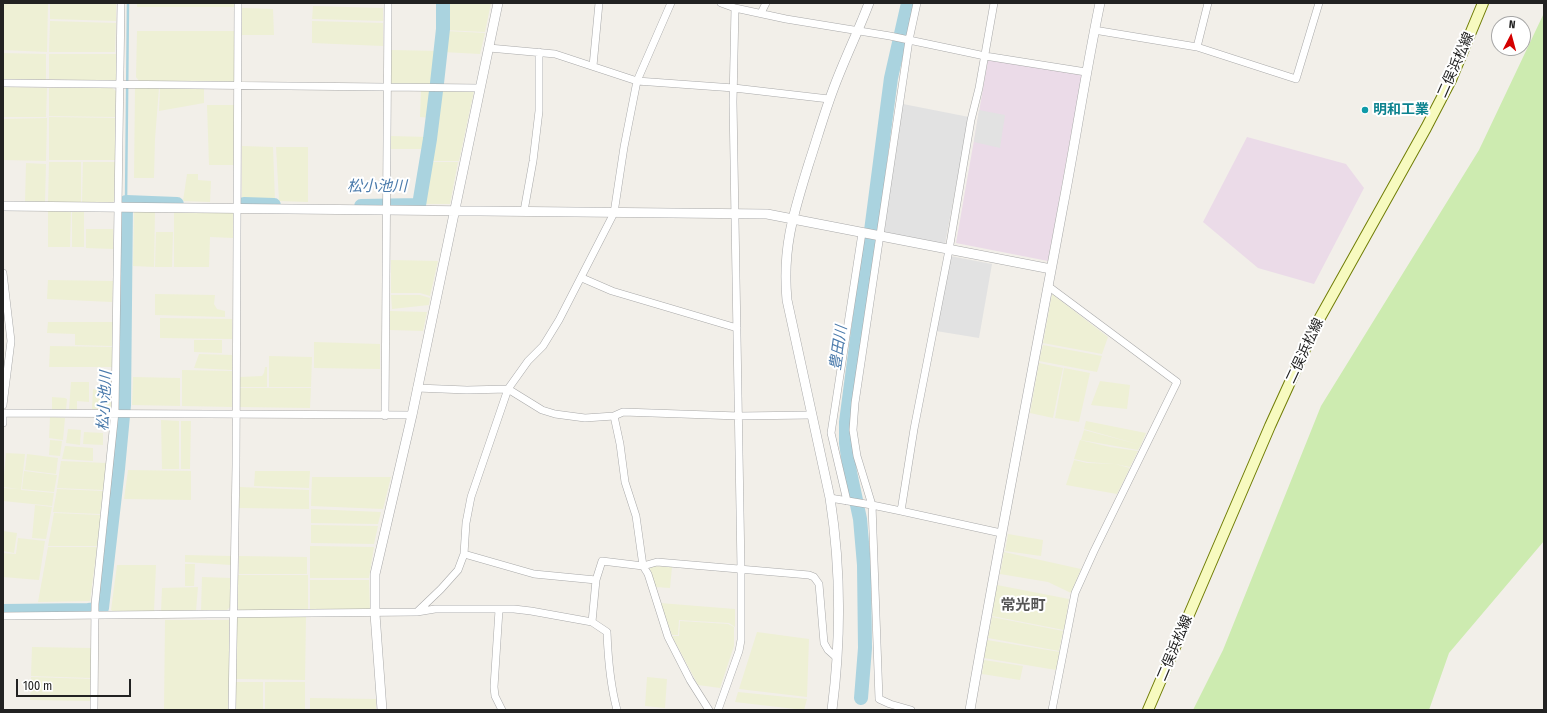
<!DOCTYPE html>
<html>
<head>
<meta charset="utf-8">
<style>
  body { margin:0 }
  #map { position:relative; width:1547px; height:713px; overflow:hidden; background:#f2efe9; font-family:"Fira Sans Condensed",sans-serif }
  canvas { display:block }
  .frame { position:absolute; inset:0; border:4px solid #222; pointer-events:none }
  .north { position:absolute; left:1491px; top:16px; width:40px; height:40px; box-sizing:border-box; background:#fff; border:1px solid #a7a7a7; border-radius:50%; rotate:6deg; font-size:11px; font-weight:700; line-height:16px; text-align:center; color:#222 }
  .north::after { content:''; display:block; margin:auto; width:14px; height:18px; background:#d40000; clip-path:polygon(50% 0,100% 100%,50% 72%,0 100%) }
  .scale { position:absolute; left:16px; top:679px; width:115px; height:18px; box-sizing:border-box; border:2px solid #222; border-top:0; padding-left:5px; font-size:12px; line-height:14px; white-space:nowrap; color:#222; -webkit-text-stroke:3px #fff; paint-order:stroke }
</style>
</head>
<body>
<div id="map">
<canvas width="1547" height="713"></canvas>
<div class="frame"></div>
<div class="north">N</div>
<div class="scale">100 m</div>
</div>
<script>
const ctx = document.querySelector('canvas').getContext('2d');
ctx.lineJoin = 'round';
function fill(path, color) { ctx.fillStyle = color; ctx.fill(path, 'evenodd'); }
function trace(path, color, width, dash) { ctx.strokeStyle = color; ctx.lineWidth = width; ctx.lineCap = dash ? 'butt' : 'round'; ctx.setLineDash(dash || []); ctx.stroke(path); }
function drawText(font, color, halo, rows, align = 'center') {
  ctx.font = font + ' "Fira Sans Condensed","Noto Sans JP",sans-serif'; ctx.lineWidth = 4; ctx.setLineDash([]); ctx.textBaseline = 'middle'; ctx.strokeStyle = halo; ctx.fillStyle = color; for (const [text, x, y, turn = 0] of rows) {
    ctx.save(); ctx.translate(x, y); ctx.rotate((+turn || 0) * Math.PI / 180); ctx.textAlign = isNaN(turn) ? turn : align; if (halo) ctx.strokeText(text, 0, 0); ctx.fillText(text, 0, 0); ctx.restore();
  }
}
const industrial = new Path2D(`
  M 988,60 L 1082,75 L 1048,261 L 956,243 Z
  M 1247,137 L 1346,164 L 1364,188 L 1314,284 L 1258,268 L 1203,222 Z`);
const farmland = new Path2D(`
  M 3,3 L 48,3 L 47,52 L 3,50 Z
  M 50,3 L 116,3 L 116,21 L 50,19 Z
  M 137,3 L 235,3 L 235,7 L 137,7 Z
  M 445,3 L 491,3 L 485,32 L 445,30 Z
  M 313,6 L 383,8 L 383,21 L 312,19 Z
  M 242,8 L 273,9 L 274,35 L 241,35 Z
  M 50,21 L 116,23 L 115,52 L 49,52 Z
  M 312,21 L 383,23 L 383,46 L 312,43 Z
  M 137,31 L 235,31 L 235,82 L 139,81 L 136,77 Z
  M 445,31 L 485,33 L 480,54 L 443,52 Z
  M 391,50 L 439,51 L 434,86 L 391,85 Z
  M 3,53 L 46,54 L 46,80 L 3,79 Z
  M 49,54 L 116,54 L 116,81 L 49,79 Z
  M 3,87 L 47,88 L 46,117 L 3,117 Z
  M 135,87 L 159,88 L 155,139 L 154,178 L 134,178 Z
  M 49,88 L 112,88 L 116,91 L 115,117 L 49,116 Z
  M 160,88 L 204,88 L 204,103 L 159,111 Z
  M 421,90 L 435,90 L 431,118 L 420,117 Z
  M 438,90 L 474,91 L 459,161 L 428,161 Z
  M 207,105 L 234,105 L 234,165 L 209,165 Z
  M 49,117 L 115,118 L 115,160 L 49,160 Z
  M 47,118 L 46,161 L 3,160 L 3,119 Z
  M 390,136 L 429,137 L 424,163 L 423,149 L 390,149 Z
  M 242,146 L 273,147 L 275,201 L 242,201 Z
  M 276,147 L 308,147 L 308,202 L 279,201 Z
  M 49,162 L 81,162 L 81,202 L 48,202 Z
  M 83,162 L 115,162 L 114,201 L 113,202 L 82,202 Z
  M 428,162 L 458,162 L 450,204 L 421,204 Z
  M 26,163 L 46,164 L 45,202 L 25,202 Z
  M 187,174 L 198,174 L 198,180 L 211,181 L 210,202 L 183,201 Z
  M 48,211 L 71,212 L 70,247 L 48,247 Z
  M 134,211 L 155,211 L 154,267 L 133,266 Z
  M 72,212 L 84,212 L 84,247 L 72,247 Z
  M 174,212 L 234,212 L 233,238 L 210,237 L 209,267 L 174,267 Z
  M 86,229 L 113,229 L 113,249 L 86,248 Z
  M 156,232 L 173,232 L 172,267 L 155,267 Z
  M 391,260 L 438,261 L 430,296 L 420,293 L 391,293 Z
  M 48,280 L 113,281 L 112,302 L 47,299 Z
  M 155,294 L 215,295 L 214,304 L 217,309 L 225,311 L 225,317 L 155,315 Z
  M 1052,294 L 1108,337 L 1102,354 L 1043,343 Z
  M 391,295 L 420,295 L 430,298 L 429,305 L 392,309 Z
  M 390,311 L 427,312 L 423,331 L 390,330 Z
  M 160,318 L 232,319 L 232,339 L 160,338 Z
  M 48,322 L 113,322 L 112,346 L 75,345 L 75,334 L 47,333 Z
  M 194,340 L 222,340 L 222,353 L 194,352 Z
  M 314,342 L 380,344 L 380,369 L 314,368 Z
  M 1043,345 L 1102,356 L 1097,372 L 1039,361 Z
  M 50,346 L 113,347 L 113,367 L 49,367 Z
  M 199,354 L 232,355 L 232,370 L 194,368 Z
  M 269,356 L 312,357 L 311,387 L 269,387 Z
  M 1039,363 L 1063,368 L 1053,418 L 1030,413 Z
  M 265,367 L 267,367 L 267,387 L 240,387 L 240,377 L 262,376 L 264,373 Z
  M 1064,368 L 1090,373 L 1079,422 L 1055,418 Z
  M 182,370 L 232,371 L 232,407 L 182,406 Z
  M 133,377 L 180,378 L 180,406 L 132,405 Z
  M 1100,381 L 1130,385 L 1127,409 L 1091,405 Z
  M 71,382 L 89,382 L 89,402 L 77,401 L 77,410 L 69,409 Z
  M 240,388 L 311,388 L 310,408 L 240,407 Z
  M 93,389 L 111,392 L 111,409 L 92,409 Z
  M 52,397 L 65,398 L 67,399 L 66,410 L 52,410 Z
  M 50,417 L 65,418 L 63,440 L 49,438 Z
  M 161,420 L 179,421 L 179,469 L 162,469 Z
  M 181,421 L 191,421 L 190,469 L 181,469 Z
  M 1086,421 L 1146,433 L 1141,445 L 1084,429 Z
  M 68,429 L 81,430 L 80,445 L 66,443 Z
  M 1084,430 L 1141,445 L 1138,450 L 1081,440 Z
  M 84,432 L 103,433 L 103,445 L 83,444 Z
  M 50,440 L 62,441 L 60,456 L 49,455 Z
  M 1080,440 L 1110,447 L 1138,451 L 1130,467 L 1115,464 L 1088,462 L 1074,459 Z
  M 65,446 L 93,448 L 93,461 L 62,459 Z
  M 6,453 L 25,454 L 21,490 L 54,493 L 52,506 L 3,501 L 3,488 L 19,489 L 3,487 Z
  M 27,454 L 58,458 L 56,474 L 25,470 Z
  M 1074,460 L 1087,463 L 1115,464 L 1130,468 L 1117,494 L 1066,485 Z
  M 61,461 L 106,463 L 103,490 L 57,488 Z
  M 128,470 L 191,471 L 191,500 L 124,499 Z
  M 24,471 L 57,475 L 54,492 L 22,489 Z
  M 255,471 L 310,471 L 309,488 L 254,486 Z
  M 312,477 L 391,477 L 383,509 L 311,506 Z
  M 240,487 L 309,490 L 309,509 L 239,508 Z
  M 57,489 L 103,491 L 100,514 L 53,512 Z
  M 35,505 L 52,507 L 46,539 L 32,538 Z
  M 311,509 L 381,512 L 378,524 L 311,523 Z
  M 54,513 L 101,515 L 97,546 L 48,546 Z
  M 311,525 L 378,526 L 374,544 L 311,543 Z
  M 3,531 L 17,533 L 14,553 L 3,551 Z
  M 1008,534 L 1043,540 L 1041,556 L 1005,551 Z
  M 18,538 L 45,541 L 39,580 L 3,577 L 3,553 L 16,554 Z
  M 310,546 L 374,547 L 369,578 L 310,578 Z
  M 48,547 L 97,547 L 90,601 L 38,602 Z
  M 1004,552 L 1081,569 L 1071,593 L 1048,582 L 1000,574 Z
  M 185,555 L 231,556 L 231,565 L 185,562 Z
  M 239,556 L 307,557 L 307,574 L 239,574 Z
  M 185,564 L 195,564 L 194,586 L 185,586 Z
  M 117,565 L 156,565 L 154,612 L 114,612 L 111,610 Z
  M 649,566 L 672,567 L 670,588 L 655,587 Z
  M 238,575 L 308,575 L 308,611 L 239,610 L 238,608 Z
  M 202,577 L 231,578 L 231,606 L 227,610 L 201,611 Z
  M 310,580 L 369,580 L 370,610 L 310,610 Z
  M 997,585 L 1069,599 L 1064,630 L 992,616 Z
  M 198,587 L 196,611 L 161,612 L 162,588 Z
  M 660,603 L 735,609 L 735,627 L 729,623 L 679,620 L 678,635 L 672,635 Z
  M 237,617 L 306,617 L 305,680 L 236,679 Z
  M 992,617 L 1063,631 L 1059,651 L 988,638 Z
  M 165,620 L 229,620 L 229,710 L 164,710 Z
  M 680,621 L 728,624 L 734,627 L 734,646 L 720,688 L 698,685 L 672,636 L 679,636 Z
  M 757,632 L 809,639 L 807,697 L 739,689 Z
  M 987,640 L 1060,652 L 1056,670 L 984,658 Z
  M 32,647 L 91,648 L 91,678 L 31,676 Z
  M 984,660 L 1023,666 L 1020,680 L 982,674 Z
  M 31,677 L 91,679 L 90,701 L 30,700 Z
  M 647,677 L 667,679 L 665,708 L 645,706 Z
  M 236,682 L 263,682 L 263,710 L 236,710 Z
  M 265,682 L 305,682 L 305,710 L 265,710 Z
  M 738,692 L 807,699 L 804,710 L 735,702 Z
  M 310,698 L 376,699 L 376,710 L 310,710 Z`);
const grass = new Path2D(`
  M 1544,13 L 1544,541 L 1449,653 L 1429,710 L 1193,710 L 1223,650 L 1321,406 L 1479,150 Z`);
const parking = new Path2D(`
  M 903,104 L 969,117 L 945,244 L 884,232 Z
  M 979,110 L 1005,115 L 1000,148 L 974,142 Z
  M 950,256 L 992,264 L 979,338 L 936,331 Z`);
const stream = new Path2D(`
  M 126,202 L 128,3`);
const river = new Path2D(`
  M 437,83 L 443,29 L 443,3
  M 244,204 L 274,205
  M 361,206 L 419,205 L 430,139 L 436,91
  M 3,611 L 88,610 L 99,609 L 102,608 L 118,469 L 124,405 L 126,202 L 177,204
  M 861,698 L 865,648 L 864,565 L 860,519 L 850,472 L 846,443 L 846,422 L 891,78 L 908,3`);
const minor = new Path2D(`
  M 721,3 L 735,8 L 786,19 L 890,36 L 985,56 L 1086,72
  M 994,3 L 979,88 L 971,120 L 949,250 L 914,429 L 901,511 L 1001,533
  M 761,13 L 766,3
  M 1094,30 L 1197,47 L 1296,79 L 1319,3
  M 1197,47 L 1208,3
  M 489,48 L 555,54 L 637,81 L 734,88 L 829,99
  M 593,66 L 599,3
  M 3,83 L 480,88
  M 524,211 L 533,161 L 539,111 L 539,52
  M 3,273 L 11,341 L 3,405
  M 582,278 L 612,291 L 737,328
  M 1048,286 L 1177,382 L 1094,551 L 1075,593 L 1052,710
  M 417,388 L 467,390 L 508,389 L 542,410 L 555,414 L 585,418 L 614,416 L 620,444 L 625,482 L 636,516 L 643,566 L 602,561 L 596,580 L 592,622
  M 3,413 L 412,415
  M 385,416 L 388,3
  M 614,416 L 623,412 L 739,416 L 811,415
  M 3,418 L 3,423
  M 830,498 L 872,505 L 901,511
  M 847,501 L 831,433 L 862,233
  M 464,554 L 534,574 L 596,580
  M 499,610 L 494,687 L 495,696 L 502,710
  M 417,612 L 435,609 L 514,609 L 531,611 L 592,622 L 607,632 C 608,659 610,684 617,710
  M 3,616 L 417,612 L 441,589 L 458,570 L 464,554 L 466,523 L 471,497 L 508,389 L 528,361 L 543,346 L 559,320 L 614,213 L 624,147 L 637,81 L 671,3
  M 94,710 L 95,604 L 115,412 L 121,3
  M 232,710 L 236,465 L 238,3
  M 709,710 L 690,680 L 668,637 L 648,574 L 643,566 L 657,562 L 809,575 L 814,577 L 819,584 L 824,643 L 828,650 L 837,658
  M 718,710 L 739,651 L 741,640 L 741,569 L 733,102 L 735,8
  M 911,710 L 890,704 L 879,699 L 872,505 L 857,456 L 853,430 L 855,403 L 909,40 L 917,3`);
const tertiary = new Path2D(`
  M 3,206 L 767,214 L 1051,269
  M 382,710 L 375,614 L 375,574 L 412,415 L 498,3
  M 832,710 C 841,640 841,568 830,498 L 787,300 C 782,247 794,212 809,163 C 817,139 824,114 833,90 C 844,60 858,32 869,3
  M 970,710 C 999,542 1032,374 1063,206 C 1076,138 1086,70 1100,3`);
const secondary = new Path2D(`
  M 1148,710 L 1270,426 L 1317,323 L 1426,128 L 1451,80 L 1483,3`);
const markers = [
  [1365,110,4,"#0f9aa8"]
];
const streetNames = [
  ["二俣浜松線",1456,65,-66],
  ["二俣浜松線",1305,351,-65],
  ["二俣浜松線",1175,648,-67]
];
const cultureNames = [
  ["明和工業",1373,110]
];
const waterNames = [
  ["松小池川",377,187],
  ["豊田川",839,348,-82],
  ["松小池川",105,401,-87]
];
const neighbourhoodNames = [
  ["常光町",1023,606]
];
fill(industrial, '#ebdbe8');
fill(farmland, '#eef0d5');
fill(grass, '#cdebb0');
fill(parking, '#e2e2e2');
trace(stream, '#aad3df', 2.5);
trace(river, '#aad3df', 14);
trace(minor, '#a9a9a9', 8);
trace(tertiary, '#a9a9a9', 10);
trace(secondary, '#707d05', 12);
trace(minor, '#fff', 7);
trace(tertiary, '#fff', 9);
trace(secondary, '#f7fabf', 10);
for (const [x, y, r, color] of markers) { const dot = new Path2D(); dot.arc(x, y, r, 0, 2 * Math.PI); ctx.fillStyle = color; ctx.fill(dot); trace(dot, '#fff', 1.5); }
drawText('14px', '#222', '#fff', streetNames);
drawText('bold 14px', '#0d838f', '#fff', cultureNames, 'left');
drawText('italic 15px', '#4a7aab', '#fff', waterNames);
drawText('bold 15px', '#555', '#fff', neighbourhoodNames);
</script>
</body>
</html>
